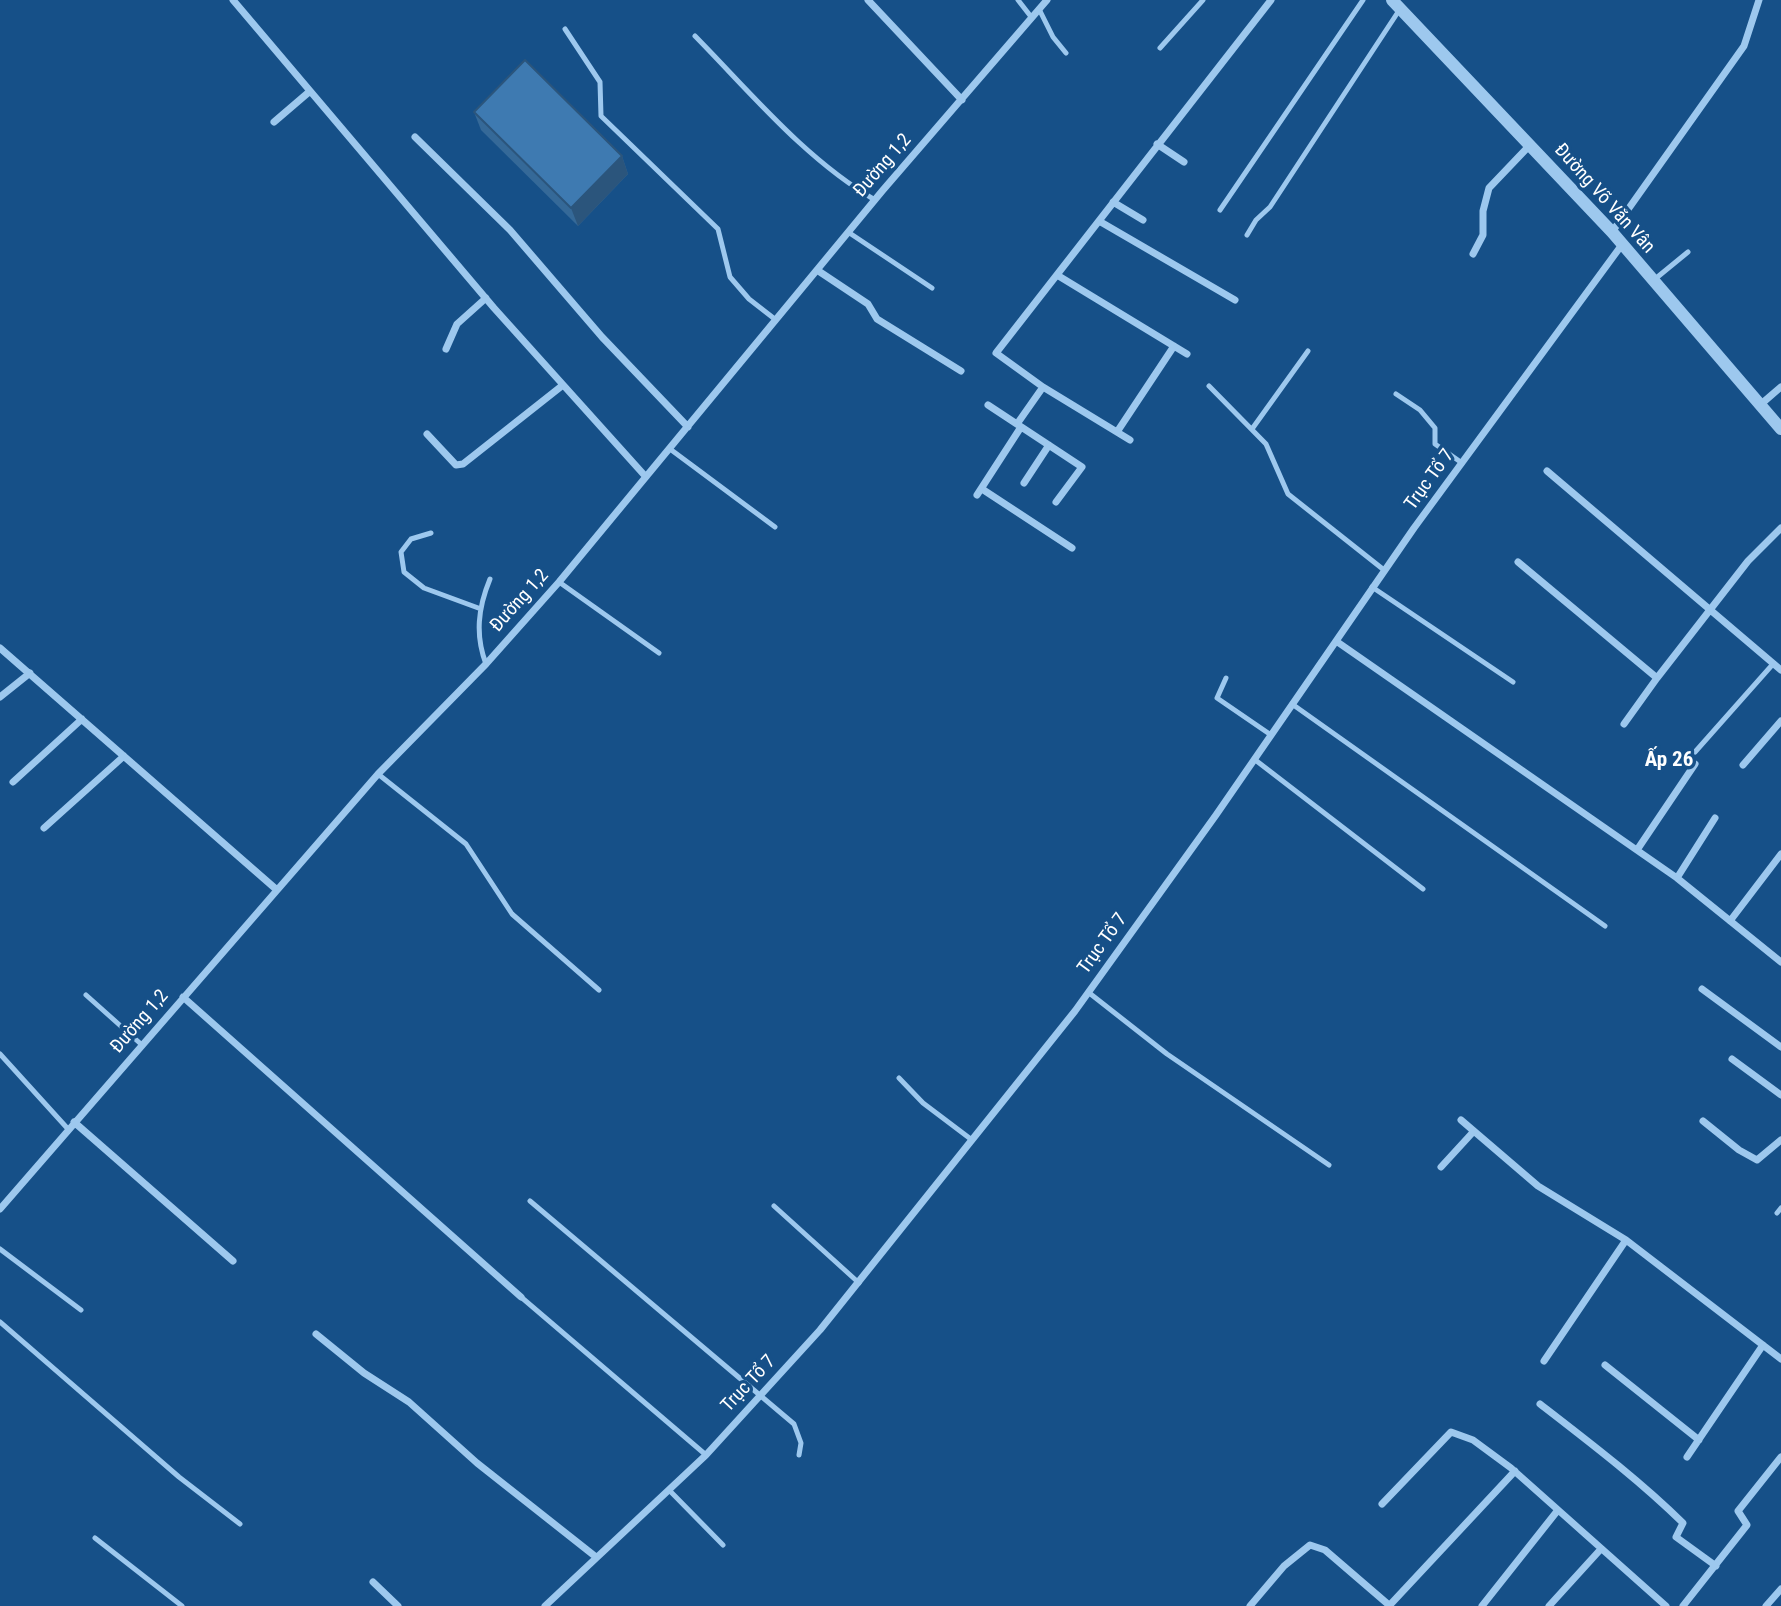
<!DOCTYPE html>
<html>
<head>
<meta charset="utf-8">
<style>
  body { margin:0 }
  canvas { display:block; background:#165088 }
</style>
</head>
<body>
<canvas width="1781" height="1606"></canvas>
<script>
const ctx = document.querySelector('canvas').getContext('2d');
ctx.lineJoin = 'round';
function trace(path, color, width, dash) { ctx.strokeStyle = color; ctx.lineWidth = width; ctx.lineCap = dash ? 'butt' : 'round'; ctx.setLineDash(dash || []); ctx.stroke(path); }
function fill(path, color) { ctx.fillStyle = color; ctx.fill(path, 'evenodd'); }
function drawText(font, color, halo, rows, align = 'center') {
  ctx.font = font + ' "Roboto Condensed",sans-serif'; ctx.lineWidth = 7; ctx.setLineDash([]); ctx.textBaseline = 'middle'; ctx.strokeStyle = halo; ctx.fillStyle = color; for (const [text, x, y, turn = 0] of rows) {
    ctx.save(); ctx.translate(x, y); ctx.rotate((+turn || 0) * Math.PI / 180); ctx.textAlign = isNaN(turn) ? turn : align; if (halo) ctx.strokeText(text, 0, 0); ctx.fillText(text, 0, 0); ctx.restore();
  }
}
const service = new Path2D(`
  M 1018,0 L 1032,18
  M 1039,9 L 1053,37 L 1066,53
  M 565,29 L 600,82 L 601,116 L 718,229 L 730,277 L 749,299 L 776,320
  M 695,36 C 751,93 805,159 875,200
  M 1160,48 L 1203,0
  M 1220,210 L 1363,0
  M 848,232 L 932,288
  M 1247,235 L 1256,220 L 1270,207 L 1400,9
  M 1655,279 L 1688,252
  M 1209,386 L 1266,444 L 1288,494 L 1384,570
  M 1396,394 L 1420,410 L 1435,428 L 1435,444 L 1462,463
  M 1252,429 L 1308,351
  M 670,449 L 775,527
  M 431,533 L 411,539 L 401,552 L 404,572 L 424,588 L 481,609
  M 559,582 L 659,653
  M 1372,587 L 1513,682
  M 486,664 C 475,635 478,608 490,579
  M 1226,678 L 1217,698 L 1271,735
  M 1292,704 L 1605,926
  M 1695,752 L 1773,664
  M 1254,759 L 1423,889
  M 378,774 L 466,844 L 512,914 L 599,990
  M 1088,992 L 1167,1054 L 1329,1165
  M 86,995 L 142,1045
  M 0,1054 L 68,1129
  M 899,1078 L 923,1103 L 972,1140
  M 530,1201 L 794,1424 L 801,1443 L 799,1455
  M 774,1206 L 859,1283
  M 1777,1213 L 1781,1208
  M 0,1249 L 81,1310
  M 521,1297 L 706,1455
  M 0,1322 L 179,1477 L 240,1524
  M 669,1490 L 723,1545
  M 95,1538 L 182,1606`);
const minor = new Path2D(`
  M 233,0 L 494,308 L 646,477
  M 868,0 L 962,100
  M 274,122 L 309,92
  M 415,137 L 510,230 L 602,337 L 688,427
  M 1157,144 L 1184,162
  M 1113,202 L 1143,220
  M 1099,221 L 1235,300
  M 1612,232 L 1744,46 L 1759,0
  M 1473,254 L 1483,235 L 1483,211 L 1489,188 L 1530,145
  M 817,270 L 868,304 L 877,319 L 961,371
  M 1057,275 L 1187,354
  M 446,349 L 457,324 L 486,298
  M 988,405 L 1082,467 L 1056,502
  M 1760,405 L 1781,387
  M 1017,424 L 1043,387
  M 1117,432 L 1174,346
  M 427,434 L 456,465 L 463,464 L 563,385
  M 1130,440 L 1043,387 L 996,353 L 1271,0
  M 1547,471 L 1781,670
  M 1024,483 L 1049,445
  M 982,489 L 1072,548
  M 977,495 L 1021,427
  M 1518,562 L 1657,678 L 1748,561 L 1781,528
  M 1336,641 L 1677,878 L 1781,962
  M 0,648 L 277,890
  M 0,697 L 30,673
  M 1624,724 L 1657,678
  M 1743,765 L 1781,721
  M 13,782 L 82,719
  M 44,828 L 124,756
  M 1637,850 L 1695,764
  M 1677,878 L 1715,818
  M 1730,921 L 1781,854
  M 1702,989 L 1781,1047
  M 183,997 L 521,1297
  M 1732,1059 L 1781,1095
  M 1461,1120 L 1538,1186 L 1626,1240 L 1781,1359
  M 1703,1121 L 1739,1150 L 1757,1160 L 1781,1140
  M 74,1122 L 233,1261
  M 1441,1167 L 1474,1131
  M 0,1209 L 378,774 L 486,664 L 559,582 L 883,190 L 1047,0
  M 316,1334 L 364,1373 L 409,1402 L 477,1463 L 596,1557
  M 1544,1361 L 1626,1240
  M 1605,1365 L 1699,1440
  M 1540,1404 C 1589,1442 1638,1479 1683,1523 L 1676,1537 L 1716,1566
  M 1687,1457 L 1763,1345
  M 1382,1504 L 1451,1432 L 1473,1440 L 1511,1468 L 1666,1606
  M 373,1582 L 398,1606
  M 545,1606 L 706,1455 L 820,1330 L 1075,1011 L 1216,815 L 1414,528 L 1621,246
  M 1250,1606 L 1284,1566 L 1310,1545 L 1325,1550 L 1390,1606
  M 1389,1606 L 1515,1471
  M 1482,1606 L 1558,1510
  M 1549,1606 L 1600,1550
  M 1683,1606 L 1747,1525 L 1738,1511 L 1781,1457
  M 1766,1606 L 1781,1589`);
const tertiary = new Path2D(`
  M 1392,0 L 1612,232 L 1781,429`);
const wall = new Path2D(`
  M 474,112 L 622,156 L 628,174 L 578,226 L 481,130 Z`);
const shadedWall = new Path2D(`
  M 622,156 L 628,174 L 578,226 L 571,208 Z`);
const building = new Path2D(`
  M 525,60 L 622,156 L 571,208 L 474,112 Z`);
const streetNames = [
  ["Đường 1,2",883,166,-49],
  ["Đường Võ Văn Vân",1604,199,48],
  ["Trục Tổ 7",1430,480,-54],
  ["Đường 1,2",520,601,-48],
  ["Trục Tổ 7",1103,944,-54],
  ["Đường 1,2",140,1022,-49],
  ["Trục Tổ 7",749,1384,-47]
];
const neighbourhoodNames = [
  ["Ấp 26",1669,761]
];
trace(service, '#9dc8ee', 5);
trace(minor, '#9dc8ee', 7);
trace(tertiary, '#9dc8ee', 12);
fill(wall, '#356998');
fill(shadedWall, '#2b557c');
fill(building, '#3e7ab1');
trace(building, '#2b557c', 2);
drawText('19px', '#fff', '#165088', streetNames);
drawText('bold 21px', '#fff', '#165088', neighbourhoodNames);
</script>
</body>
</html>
